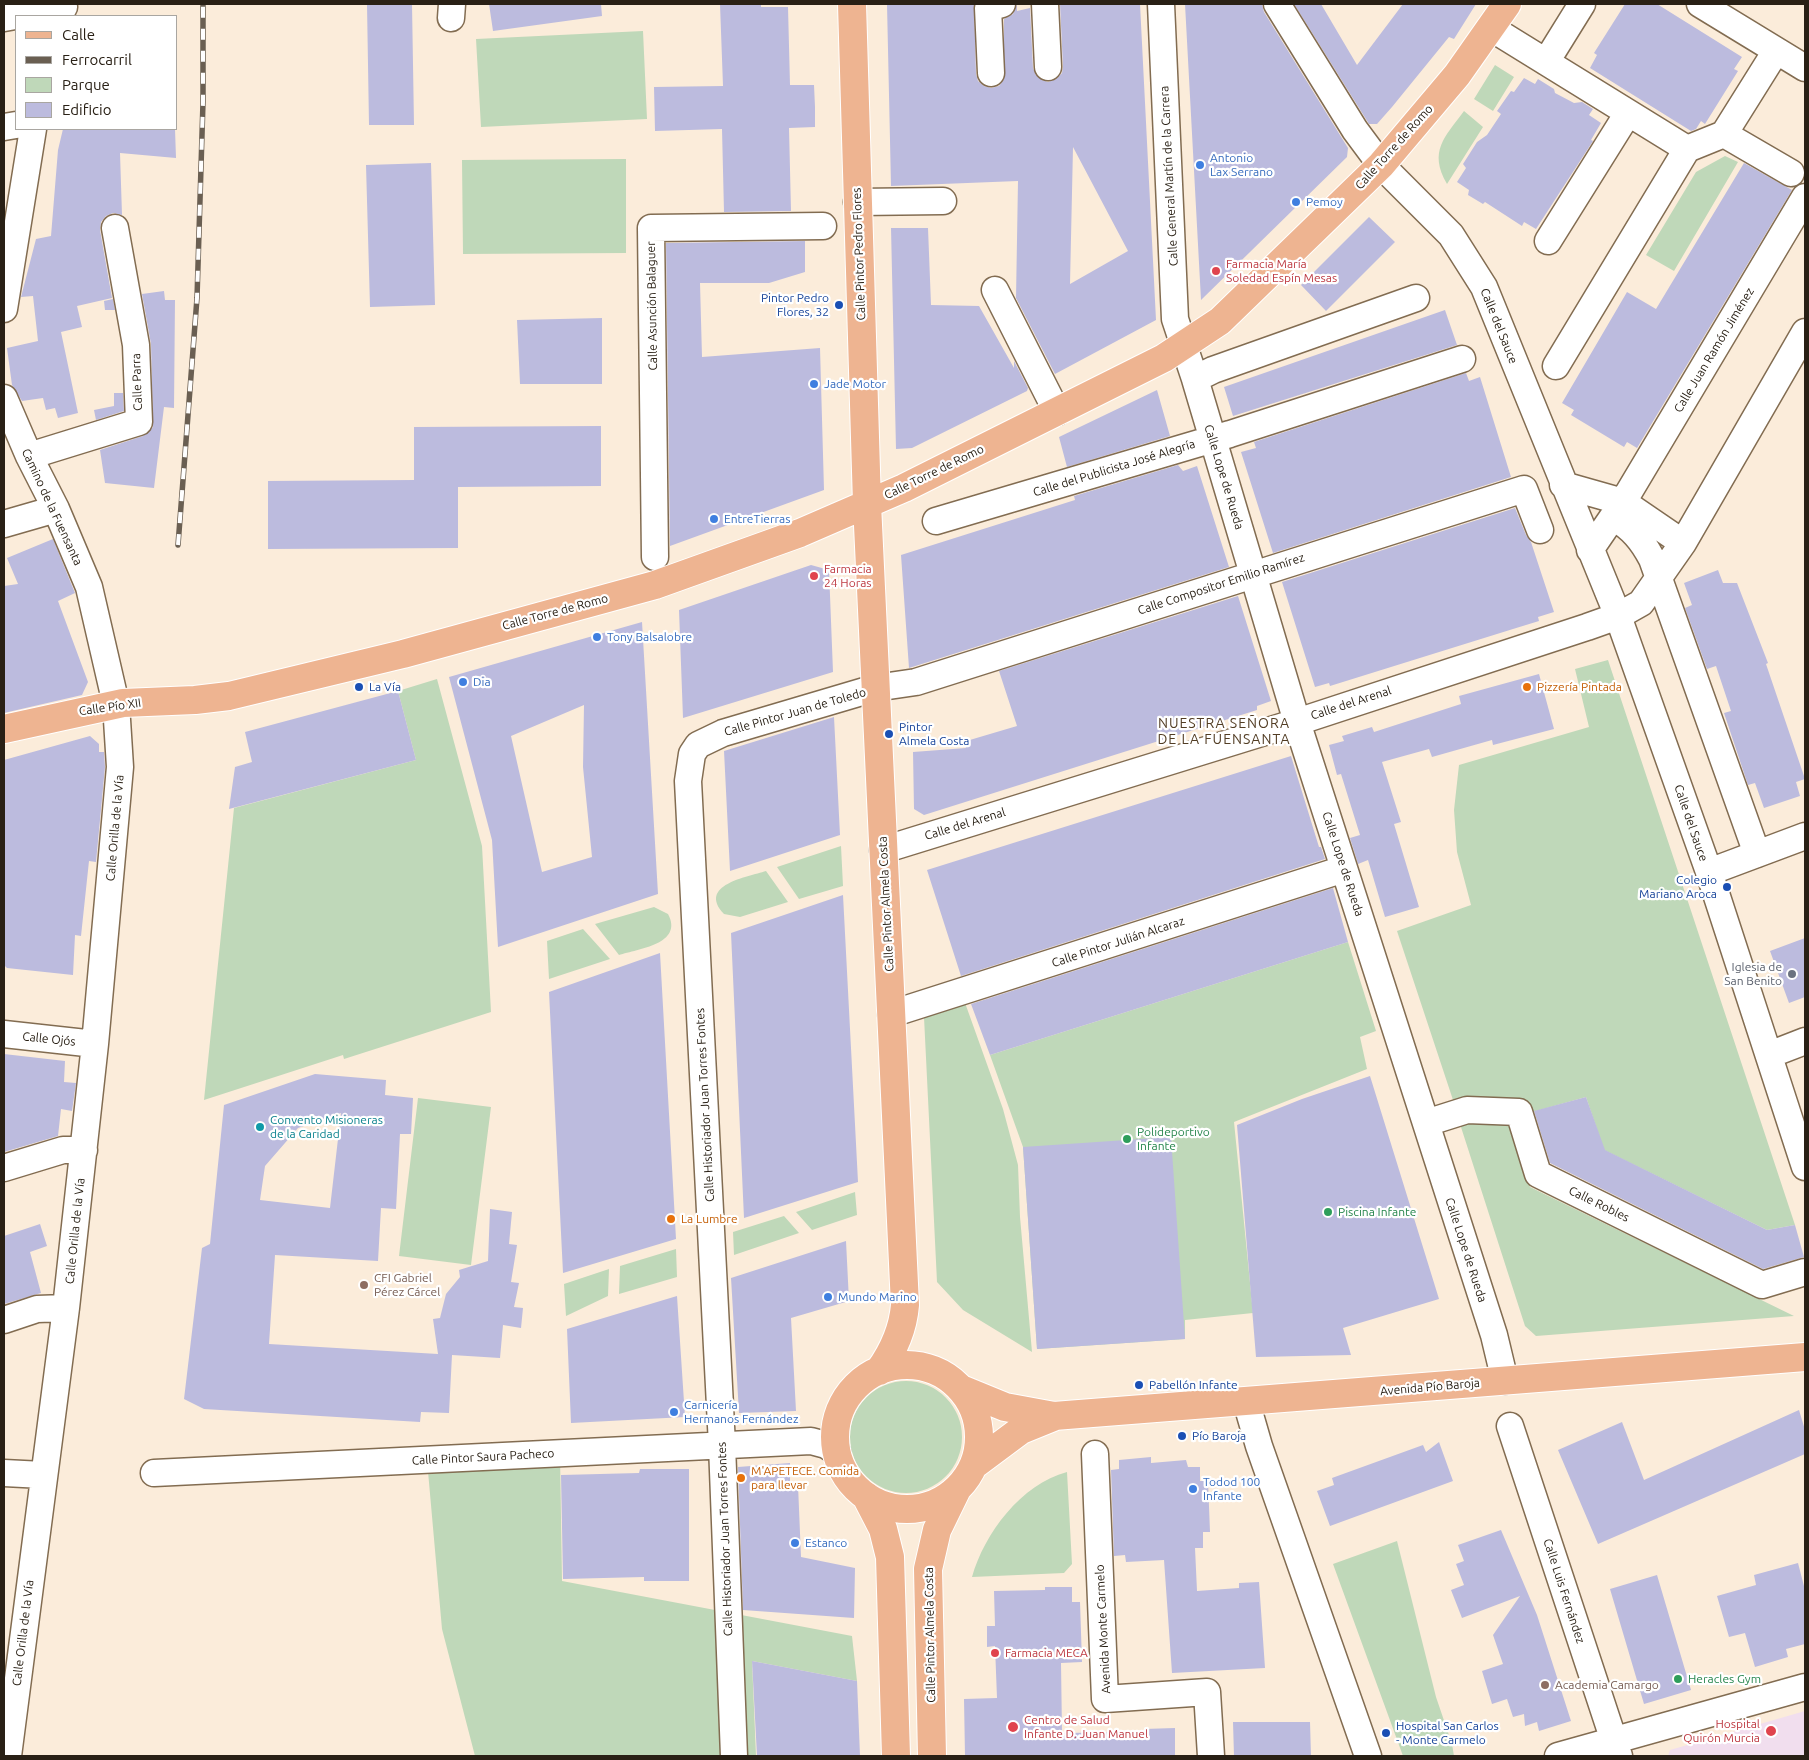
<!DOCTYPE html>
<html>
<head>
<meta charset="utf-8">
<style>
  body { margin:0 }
  #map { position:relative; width:1809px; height:1760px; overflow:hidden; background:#fbecda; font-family:Ubuntu,sans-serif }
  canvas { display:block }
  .frame { position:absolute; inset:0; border:5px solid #292015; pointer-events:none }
  .legend { position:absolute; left:15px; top:15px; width:162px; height:115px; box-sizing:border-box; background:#fff; border:1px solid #a9a6a1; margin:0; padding:6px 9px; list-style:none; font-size:15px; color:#292015 }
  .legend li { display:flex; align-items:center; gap:10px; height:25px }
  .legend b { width:25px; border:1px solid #a9a6a1 }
</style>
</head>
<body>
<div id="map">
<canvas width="1809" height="1760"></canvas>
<div class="frame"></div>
<ul class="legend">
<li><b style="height:6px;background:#eeb491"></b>Calle</li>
<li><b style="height:6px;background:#6a5f52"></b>Ferrocarril</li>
<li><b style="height:14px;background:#bfd8b9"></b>Parque</li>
<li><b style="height:14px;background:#bcbbde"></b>Edificio</li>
</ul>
</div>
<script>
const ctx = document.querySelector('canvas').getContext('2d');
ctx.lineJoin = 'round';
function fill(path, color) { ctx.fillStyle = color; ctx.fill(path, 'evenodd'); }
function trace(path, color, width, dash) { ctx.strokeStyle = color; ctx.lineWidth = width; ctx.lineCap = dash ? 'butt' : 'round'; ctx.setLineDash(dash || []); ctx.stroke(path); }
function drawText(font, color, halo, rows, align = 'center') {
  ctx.font = font + ' Ubuntu,sans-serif'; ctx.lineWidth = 4.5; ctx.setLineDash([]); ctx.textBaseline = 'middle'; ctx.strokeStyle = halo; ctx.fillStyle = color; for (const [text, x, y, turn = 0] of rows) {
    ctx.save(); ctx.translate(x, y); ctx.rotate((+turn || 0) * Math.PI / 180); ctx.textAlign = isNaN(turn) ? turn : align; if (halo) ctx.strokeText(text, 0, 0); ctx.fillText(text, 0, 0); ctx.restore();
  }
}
const medical = new Path2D(`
  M 1805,1711 L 1805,1756 L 1668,1756 L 1670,1750 Z`);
const green = new Path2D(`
  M 643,31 L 647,119 L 481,127 L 476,39 Z
  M 1495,65 L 1514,77 L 1493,111 L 1474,99 Z
  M 1464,111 L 1483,127 L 1447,184 C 1428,151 1445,137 1464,111 Z
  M 1725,156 L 1738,162 L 1674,271 L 1646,255 L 1696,172 Z
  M 626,159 L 626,253 L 463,254 L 462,160 Z
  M 1608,660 L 1795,1225 L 1767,1230 L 1604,1150 L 1586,1097 L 1529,1113 L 1527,1101 L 1466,1099 L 1454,1103 L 1397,931 L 1471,905 L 1457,852 L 1454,810 L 1459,765 L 1589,727 L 1575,669 Z
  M 437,679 L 482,846 L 491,1012 L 344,1059 L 343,1055 L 204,1100 L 234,808 L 416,760 L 398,691 Z
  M 841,846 L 843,886 L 799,899 L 777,867 Z
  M 766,871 L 788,902 L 740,917 L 724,914 C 697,885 747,877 766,871 Z
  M 654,907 L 668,914 C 684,944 638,949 619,955 L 595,924 Z
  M 583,929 L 610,959 L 549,979 L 547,941 Z
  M 1348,942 L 1376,1031 L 1360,1037 L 1367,1069 L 1234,1122 L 1253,1313 L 1185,1320 L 1185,1339 L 1037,1349 L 1023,1147 L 990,1055 Z
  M 964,1000 L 1003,1109 L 1018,1165 L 1020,1217 L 1032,1352 L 963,1310 L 937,1282 L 924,1017 Z
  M 418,1098 L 491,1107 L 471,1265 L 399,1256 Z
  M 1473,1121 L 1509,1122 L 1530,1187 L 1794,1316 L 1536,1336 L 1525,1326 L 1460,1124 Z
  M 855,1192 L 857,1215 L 812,1230 L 796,1212 Z
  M 784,1216 L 799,1233 L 734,1255 L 733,1232 Z
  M 676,1249 L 677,1277 L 619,1294 L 620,1266 Z
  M 609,1269 L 608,1296 L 566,1316 L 564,1284 Z
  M850 1437a56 56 0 1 1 112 0a56 56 0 1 1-112 0Z
  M 560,1454 L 562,1581 L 852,1636 L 857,1681 L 752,1661 L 756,1756 L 475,1756 L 442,1629 L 427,1460 Z
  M 1067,1472 L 1072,1564 L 1064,1573 L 972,1577 C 984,1534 1021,1484 1067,1472 Z
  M 1397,1541 L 1436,1697 L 1452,1744 L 1454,1756 L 1403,1756 L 1333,1564 Z`);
const building = new Path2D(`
  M 367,4 L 412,4 L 414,125 L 369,125 Z
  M 489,4 L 601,4 L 602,16 L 493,31 Z
  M 720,4 L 761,4 L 761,7 L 788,7 L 790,85 L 814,85 L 815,107 L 815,127 L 789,128 L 791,211 L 724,212 L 722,129 L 655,131 L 654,87 L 723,86 Z
  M 887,4 L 974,4 L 976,74 L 978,81 L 984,86 L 991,88 L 999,86 L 1004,79 L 1004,19 L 1013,14 L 1017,4 L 1017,11 L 1030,8 L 1033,68 L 1036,75 L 1042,80 L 1048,82 L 1056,79 L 1062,73 L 1063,67 L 1060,4 L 1140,4 L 1156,320 L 1055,374 L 1016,298 L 1018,181 L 891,186 ZM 1073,147 L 1128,251 L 1070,284 L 1071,238 Z
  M 1185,4 L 1262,4 L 1264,12 L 1348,148 L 1347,157 L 1201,300 Z
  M 1294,4 L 1321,4 L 1357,65 L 1403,4 L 1476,4 L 1454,39 L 1449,37 L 1392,107 L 1377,124 L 1369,124 Z
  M 1625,4 L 1657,4 L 1742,57 L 1734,69 L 1738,71 L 1705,124 L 1701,121 L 1696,129 L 1691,131 L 1590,68 L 1597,55 L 1594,53 Z
  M 1524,78 L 1535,84 L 1538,79 L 1554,89 L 1555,93 L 1574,103 L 1582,102 L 1593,109 L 1589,115 L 1601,123 L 1591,140 L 1593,141 L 1536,229 L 1524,222 L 1522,226 L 1485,202 L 1483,204 L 1468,195 L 1469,190 L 1457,182 L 1466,168 L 1463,164 L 1477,142 L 1487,135 L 1501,114 L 1497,111 L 1511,91 L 1514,92 Z
  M 63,129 L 175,129 L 176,158 L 120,153 L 122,215 L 113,213 L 106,216 L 101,222 L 100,230 L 112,298 L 77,306 L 82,327 L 61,332 L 78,413 L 58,418 L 55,408 L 46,410 L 43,398 L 22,401 L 12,385 L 7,348 L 38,341 L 33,296 L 21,297 L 36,239 L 51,236 L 58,150 Z
  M 431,163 L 435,305 L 370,307 L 366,165 Z
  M 1744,163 L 1792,190 L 1637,448 L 1627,442 L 1624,447 L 1571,415 L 1574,410 L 1562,403 L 1627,292 L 1656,309 Z
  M 1369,217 L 1395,242 L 1326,311 L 1301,285 Z
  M 891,228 L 928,228 L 931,305 L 979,306 L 1014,368 L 1014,361 L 1028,388 L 1027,391 L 912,448 L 896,449 Z
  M 805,241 L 805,272 L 769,283 L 700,283 L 702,357 L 820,348 L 824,490 L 670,546 L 666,243 Z
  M 164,291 L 165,300 L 175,300 L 174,408 L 164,407 L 154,488 L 105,483 L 100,450 L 143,436 L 153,427 L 151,344 L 142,294 Z
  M 113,299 L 115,310 L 105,310 L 104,301 Z
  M 1445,310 L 1457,345 L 1233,416 L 1224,387 Z
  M 602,318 L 602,384 L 520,384 L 517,320 Z
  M 1466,373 L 1469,381 L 1480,377 L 1511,477 L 1273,553 L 1241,452 L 1256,448 L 1254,442 Z
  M 1157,390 L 1170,436 L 1067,467 L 1059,437 Z
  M 114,393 L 123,393 L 124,411 L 96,420 L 94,410 L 114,406 Z
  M 601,426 L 601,486 L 458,487 L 458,548 L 268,549 L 268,481 L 414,480 L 414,427 Z
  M 1178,465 L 1183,471 L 1197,466 L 1229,567 L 909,668 L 901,555 L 1075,500 L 1074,496 Z
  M 1515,508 L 1526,535 L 1531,542 L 1554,612 L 1538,617 L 1539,621 L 1513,629 L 1330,686 L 1329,683 L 1315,687 L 1282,582 Z
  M 53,539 L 75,593 L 58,601 L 88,682 L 82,695 L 4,713 L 4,586 L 18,584 L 7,558 Z
  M 811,565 L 829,570 L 833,672 L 683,718 L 679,610 Z
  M 1718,570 L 1723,583 L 1737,583 L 1768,663 L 1766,664 L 1805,779 L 1796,782 L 1800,796 L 1764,808 L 1755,783 L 1748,785 L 1724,713 L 1731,711 L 1716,666 L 1707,669 L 1685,608 L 1692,605 L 1684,583 Z
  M 1238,596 L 1271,701 L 1257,706 L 1257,710 L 924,815 L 914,809 L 913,752 L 966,748 L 963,742 L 1017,726 L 999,671 Z
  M 642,622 L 658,894 L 498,947 L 492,840 L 449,677 ZM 584,705 L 583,767 L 592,857 L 542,872 L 511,736 Z
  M 1539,674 L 1554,729 L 1493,745 L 1492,740 L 1432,757 L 1429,749 L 1382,762 L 1401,822 L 1394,824 L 1419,907 L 1385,917 L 1368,860 L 1358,864 L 1350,838 L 1360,835 L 1341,774 L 1337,775 L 1329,745 L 1344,741 L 1342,736 L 1372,727 L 1374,732 L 1461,704 L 1459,696 Z
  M 398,691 L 416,760 L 229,809 L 235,767 L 252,762 L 245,732 Z
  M 834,717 L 840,835 L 730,871 L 724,751 Z
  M 90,736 L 99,744 L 99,752 L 104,752 L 105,767 L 96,862 L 89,861 L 81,936 L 75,935 L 73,975 L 7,968 L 4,965 L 4,760 Z
  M 1291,756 L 1319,847 L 1321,847 L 1325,859 L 961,976 L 927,870 Z
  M 1333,888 L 1348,942 L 990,1055 L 971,1004 Z
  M 843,895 L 858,1182 L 744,1218 L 731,933 Z
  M 1805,938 L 1805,997 L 1789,1003 L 1770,951 Z
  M 660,953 L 676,1239 L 563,1273 L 549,992 Z
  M 4,1054 L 65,1061 L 64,1082 L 76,1083 L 72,1111 L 61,1109 L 58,1136 L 4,1152 Z
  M 315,1074 L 386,1080 L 385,1095 L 413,1098 L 411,1134 L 400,1134 L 396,1209 L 381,1208 L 378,1261 L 275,1255 L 269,1344 L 438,1354 L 433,1319 L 440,1318 L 446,1294 L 460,1277 L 459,1270 L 488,1261 L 490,1209 L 512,1212 L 509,1244 L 517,1245 L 511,1282 L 519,1283 L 514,1307 L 523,1308 L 521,1328 L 503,1325 L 500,1358 L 452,1355 L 449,1413 L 421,1412 L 420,1422 L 204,1409 L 184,1399 L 202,1248 L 210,1244 L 224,1105 ZM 341,1113 L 330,1208 L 260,1200 L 265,1166 L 298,1128 Z
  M 1370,1076 L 1439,1299 L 1343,1328 L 1351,1355 L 1256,1357 L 1237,1125 L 1302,1099 Z
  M 1586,1097 L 1605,1150 L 1767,1230 L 1795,1225 L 1804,1257 L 1763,1269 L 1550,1163 L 1534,1111 Z
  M 1171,1137 L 1185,1339 L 1037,1349 L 1023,1147 Z
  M 40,1224 L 47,1246 L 30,1252 L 41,1293 L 4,1304 L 4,1236 Z
  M 846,1241 L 849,1301 L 791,1318 L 796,1411 L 739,1413 L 731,1278 Z
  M 677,1296 L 685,1417 L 571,1423 L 567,1329 Z
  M 1799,1410 L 1805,1430 L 1805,1454 L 1598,1544 L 1558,1450 L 1622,1422 L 1644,1480 Z
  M 1439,1442 L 1453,1481 L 1330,1526 L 1317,1491 L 1334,1485 L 1332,1478 L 1423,1445 L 1426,1452 Z
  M 1151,1457 L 1151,1463 L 1186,1460 L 1188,1467 L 1200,1467 L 1200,1481 L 1208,1481 L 1210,1532 L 1203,1532 L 1203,1548 L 1195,1548 L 1197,1591 L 1239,1588 L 1239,1583 L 1259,1582 L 1265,1668 L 1172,1673 L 1164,1560 L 1126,1562 L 1125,1555 L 1114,1556 L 1111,1470 L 1119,1469 L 1119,1460 Z
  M 790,1463 L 790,1485 L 798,1485 L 801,1557 L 855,1568 L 854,1618 L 743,1610 L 738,1467 Z
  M 640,1469 L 689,1469 L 689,1581 L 644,1581 L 644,1577 L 563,1579 L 561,1475 L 639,1473 Z
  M 1501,1530 L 1537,1615 L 1571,1721 L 1539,1731 L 1537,1722 L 1525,1726 L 1524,1714 L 1513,1717 L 1507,1699 L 1492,1704 L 1482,1671 L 1503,1664 L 1493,1635 L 1520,1596 L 1462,1618 L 1451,1590 L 1464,1585 L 1456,1564 L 1464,1561 L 1458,1545 Z
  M 1798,1563 L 1805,1590 L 1805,1644 L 1786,1649 L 1788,1657 L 1755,1667 L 1745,1633 L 1729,1637 L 1717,1596 L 1756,1585 L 1754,1575 Z
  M 1657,1575 L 1691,1690 L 1644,1704 L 1610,1589 Z
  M 1045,1587 L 1072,1587 L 1072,1602 L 1080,1602 L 1082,1662 L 1061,1663 L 1062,1733 L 1144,1732 L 1144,1729 L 1175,1728 L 1175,1756 L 965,1756 L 964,1699 L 997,1698 L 995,1646 L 987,1647 L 987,1626 L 995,1626 L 994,1591 L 1045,1590 Z
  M 752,1661 L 857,1681 L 860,1756 L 757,1756 Z
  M 1233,1722 L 1310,1722 L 1311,1756 L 1234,1756 Z`);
const minor = new Path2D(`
  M 1045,4 L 1048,67
  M 1161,4 L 1175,319 L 1195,379 L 1297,722 L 1494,1335 L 1505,1381
  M 1277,4 L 1355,130 L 1381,165 L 1451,235 L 1484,287 L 1618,616 L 1709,872 L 1805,1167
  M 1700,4 L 1805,68
  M 4,18 L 64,7
  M 451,18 L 452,4
  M 1491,28 L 1687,149 L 1724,134
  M 1546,62 L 1582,4
  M 991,73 L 988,8 L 1002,4
  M 4,127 L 16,125
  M 1724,134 L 1776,51
  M 1724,134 L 1791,173
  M 857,202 L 943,201
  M 1548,241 L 1628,113
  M 995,290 L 1057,412
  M 4,309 L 33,129
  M 1556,366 L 1687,149
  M 1195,379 L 1213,370 L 1416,298
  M 4,398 L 29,456 L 56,509 L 89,587 L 116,704 L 120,767 L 95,1044 L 66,1308 L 8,1756
  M 29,456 L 139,422 L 136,345 L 115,228
  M 1563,485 L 1623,502 L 1683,543
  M 1613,517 C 1632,528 1642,540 1652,559 L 1757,854
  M 936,521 L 1230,434 L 1462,359
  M 4,524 L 56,509
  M 1590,550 L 1623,502 L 1805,197
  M 655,557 L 651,228 L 823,226
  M 883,850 L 1297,722 L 1587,627 L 1618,616 L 1641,603 L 1683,543 L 1805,332
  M 1709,872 L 1805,836
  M 891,1014 L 1344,869
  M 4,1034 L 95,1044
  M 1769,1055 L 1805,1041
  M 1426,1123 L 1467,1110 L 1519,1112 L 1538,1174 L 1762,1285 L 1805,1272
  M 4,1168 L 63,1150 L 84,1150
  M 4,1320 L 37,1309 L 66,1308
  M 1246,1401 L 1259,1446 L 1368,1756
  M 1510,1426 L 1619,1756
  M 1095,1454 L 1105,1699 L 1207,1692 L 1211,1756
  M 4,1473 L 43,1475
  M 154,1473 L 811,1441 L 826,1445 L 837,1452
  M 734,1756 L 722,1445 L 688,781 L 692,754 L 698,745 L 723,733 L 875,688 L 916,682 L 1524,489 L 1540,530
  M 1558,1756 L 1805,1687`);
const major = new Path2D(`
  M 852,4 L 867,504 L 905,1305 C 903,1330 894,1350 879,1371
  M 4,729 L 123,703 L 195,700 L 229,696 L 403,654 L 655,585 L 800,533 L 904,488 L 1164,358 L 1220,321 L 1381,165 L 1457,75 L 1507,4
  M835 1437a72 72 0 1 1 144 0a72 72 0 1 1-144 0Z
  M 961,1389 L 1005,1407 L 1054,1416 L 1805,1357
  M 974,1465 L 1021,1430 L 1053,1417
  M 866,1496 L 883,1529 L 890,1557 L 896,1756
  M 932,1756 L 928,1569 L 937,1530 L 957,1489`);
const rail = new Path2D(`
  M 178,545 L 197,298 L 203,102 L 203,4`);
const markers = [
  [1200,165,5,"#3f7fe0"],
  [1296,202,5,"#3f7fe0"],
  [1216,271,5,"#e0444e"],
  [839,305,5,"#1a4fb4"],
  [814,384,5,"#3f7fe0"],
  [714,519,5,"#3f7fe0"],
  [814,576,5,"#e0444e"],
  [597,637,5,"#3f7fe0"],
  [463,682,5,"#3f7fe0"],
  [359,687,5,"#1a4fb4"],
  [1527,687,5,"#e8710a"],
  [889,734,5,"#1a4fb4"],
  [1727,887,5,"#1a4fb4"],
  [1792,974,5,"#6b7280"],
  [260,1127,5,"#0f9aa8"],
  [1127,1139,5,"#2e9e5b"],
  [1328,1212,5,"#2e9e5b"],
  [671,1219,5,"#e8710a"],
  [364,1285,5,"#8d6e63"],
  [828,1297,5,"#3f7fe0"],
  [1139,1385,5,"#1a4fb4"],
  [674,1412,5,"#3f7fe0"],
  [1182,1436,5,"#1a4fb4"],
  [741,1478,5,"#e8710a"],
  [1193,1489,5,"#3f7fe0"],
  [795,1543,5,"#3f7fe0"],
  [995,1653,5,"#e0444e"],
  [1678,1679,5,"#2e9e5b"],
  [1545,1685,5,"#8d6e63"],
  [1013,1727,6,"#e0444e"],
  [1771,1731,6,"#e0444e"],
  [1386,1733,5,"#1a4fb4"]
];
const streetNames = [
  ["Calle Torre de Romo",1394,147,-48],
  ["Calle General Martín de la Carrera",1169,176,-93],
  ["Calle Pintor Pedro Flores",859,254,-92],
  ["Calle Asunción Balaguer",652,306,-91],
  ["Calle del Sauce",1499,326,68],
  ["Calle Juan Ramón Jiménez",1714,350,-59],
  ["Calle Parra",137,382,-92],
  ["Calle del Publicista José Alegría",1114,468,-17],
  ["Calle Torre de Romo",934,472,-26],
  ["Calle Lope de Rueda",1224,477,73],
  ["Camino de la Fuensanta",52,507,65],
  ["Calle Compositor Emilio Ramírez",1221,584,-18],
  ["Calle Torre de Romo",555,612,-15],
  ["Calle del Arenal",1351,703,-18],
  ["Calle Pío XII",110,707,-8],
  ["Calle Pintor Juan de Toledo",795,712,-16],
  ["Calle del Sauce",1691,823,71],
  ["Calle del Arenal",965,824,-17],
  ["Calle Orilla de la Vía",115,828,-85],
  ["Calle Lope de Rueda",1343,864,72],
  ["Calle Pintor Almela Costa",886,904,-93],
  ["Calle Pintor Julián Alcaraz",1118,942,-18],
  ["Calle Ojós",49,1039,6],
  ["Calle Historiador Juan Torres Fontes",705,1105,-93],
  ["Calle Robles",1599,1204,26],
  ["Calle Orilla de la Vía",75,1231,-84],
  ["Calle Lope de Rueda",1466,1250,72],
  ["Avenida Pío Baroja",1430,1387,-5],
  ["Calle Pintor Saura Pacheco",483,1457,-3],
  ["Calle Historiador Juan Torres Fontes",725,1539,-92],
  ["Calle Luis Fernández",1564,1591,72],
  ["Avenida Monte Carmelo",1103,1629,-93],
  ["Calle Orilla de la Vía",23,1633,-83],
  ["Calle Pintor Almela Costa",930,1635,-91]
];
const shopNames = [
  ["Antonio",1210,158],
  ["Lax Serrano",1210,172],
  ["Pemoy",1306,202],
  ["Jade Motor",824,384],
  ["EntreTierras",724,519],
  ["Tony Balsalobre",607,637],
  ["Dia",473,682],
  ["Mundo Marino",838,1297],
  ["Carnicería",684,1405],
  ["Hermanos Fernández",684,1419],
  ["Todod 100",1203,1482],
  ["Infante",1203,1496],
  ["Estanco",805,1543]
];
const healthNames = [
  ["Farmacia María",1226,264],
  ["Soledad Espín Mesas",1226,278],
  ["Farmacia",824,569],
  ["24 Horas",824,583],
  ["Farmacia MECA",1005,1653],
  ["Centro de Salud",1024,1720],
  ["Infante D. Juan Manuel",1024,1734],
  ["Hospital",1760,1724,"right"],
  ["Quirón Murcia",1760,1738,"right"]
];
const transitNames = [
  ["Pintor Pedro",829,298,"right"],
  ["Flores, 32",829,312,"right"],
  ["La Vía",369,687],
  ["Pintor",899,727],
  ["Almela Costa",899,741],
  ["Colegio",1717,880,"right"],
  ["Mariano Aroca",1717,894,"right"],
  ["Pabellón Infante",1149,1385],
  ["Pío Baroja",1192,1436],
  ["Hospital San Carlos",1396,1726],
  ["- Monte Carmelo",1396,1740]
];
const foodNames = [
  ["Pizzería Pintada",1537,687],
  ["La Lumbre",681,1219],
  ["M'APETECE. Comida",751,1471],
  ["para llevar",751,1485]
];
const worshipNames = [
  ["Iglesia de",1782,967],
  ["San Benito",1782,981]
];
const cultureNames = [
  ["Convento Misioneras",270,1120],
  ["de la Caridad",270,1134]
];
const leisureNames = [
  ["Polideportivo",1137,1132],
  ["Infante",1137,1146],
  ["Piscina Infante",1338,1212],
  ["Heracles Gym",1688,1679]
];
const educationNames = [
  ["CFI Gabriel",374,1278],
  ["Pérez Cárcel",374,1292],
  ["Academia Camargo",1555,1685]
];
const neighbourhoodNames = [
  ["NUESTRA SEÑORA",1224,723],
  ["DE LA FUENSANTA",1224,739]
];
fill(medical, '#f1deee');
fill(green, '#bfd8b9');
fill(building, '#bcbbde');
trace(minor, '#826c51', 29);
trace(major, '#fff', 30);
trace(minor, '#fff', 26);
trace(major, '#eeb491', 28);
trace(rail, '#6a5f52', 5.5);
trace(rail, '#fff', 4, [11]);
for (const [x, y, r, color] of markers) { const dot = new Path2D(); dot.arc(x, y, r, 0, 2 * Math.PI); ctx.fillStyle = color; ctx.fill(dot); trace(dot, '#fff', 2); }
drawText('12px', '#292015', '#fff', streetNames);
drawText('12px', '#366cbe', '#fff', shopNames, 'left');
drawText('12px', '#be3a42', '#fff', healthNames, 'left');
drawText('12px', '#164399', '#fff', transitNames, 'left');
drawText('12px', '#c56008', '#fff', foodNames, 'left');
drawText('12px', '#5b616d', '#fff', worshipNames, 'right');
drawText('12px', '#0d838f', '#fff', cultureNames, 'left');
drawText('12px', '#27864d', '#fff', leisureNames, 'left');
drawText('12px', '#785e54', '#fff', educationNames, 'left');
ctx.letterSpacing = '1px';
drawText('14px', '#523d24', '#fff', neighbourhoodNames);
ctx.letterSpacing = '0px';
</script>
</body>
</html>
